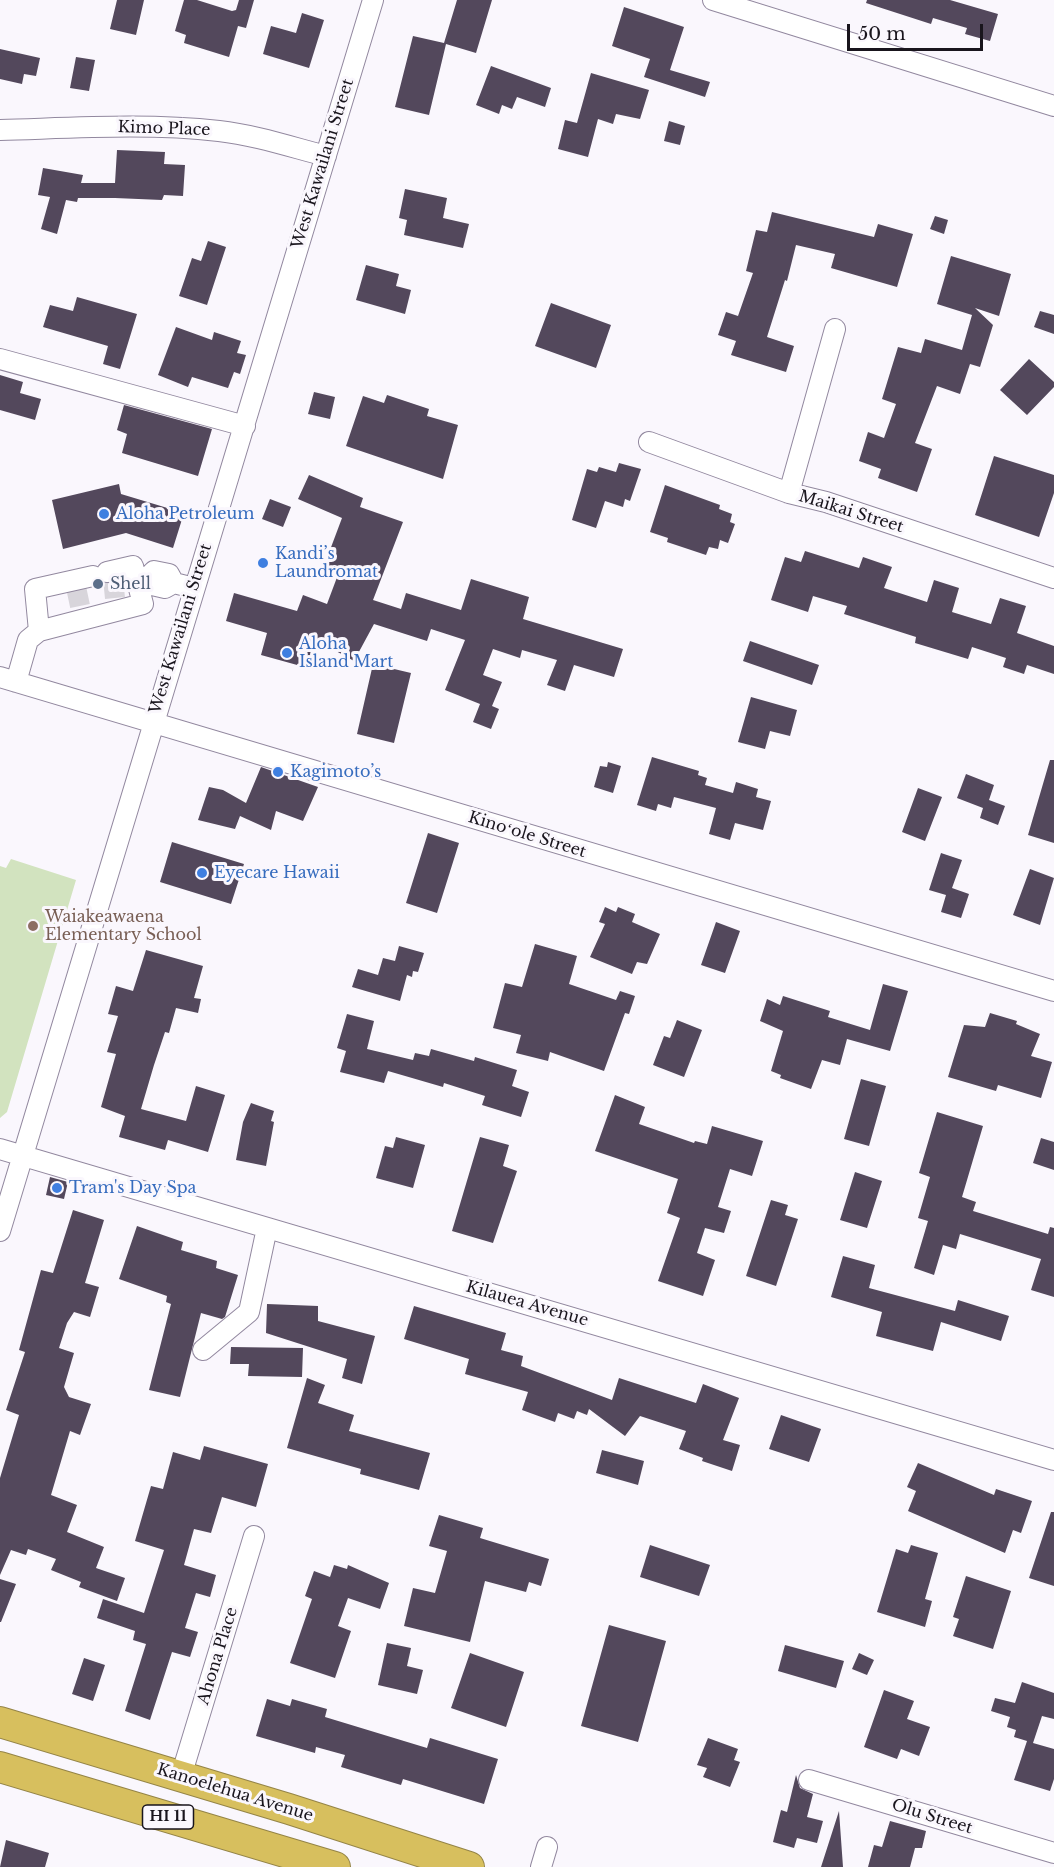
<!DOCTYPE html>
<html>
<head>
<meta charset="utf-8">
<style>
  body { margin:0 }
  #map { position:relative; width:1054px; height:1867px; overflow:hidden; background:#faf7fd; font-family:"Libre Baskerville",serif }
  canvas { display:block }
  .scale { position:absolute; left:847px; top:24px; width:136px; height:27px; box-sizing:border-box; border:3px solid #19151d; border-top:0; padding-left:8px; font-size:18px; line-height:21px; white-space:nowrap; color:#19151d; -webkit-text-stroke:4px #faf7fd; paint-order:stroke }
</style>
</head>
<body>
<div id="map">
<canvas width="1054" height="1867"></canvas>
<div class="scale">50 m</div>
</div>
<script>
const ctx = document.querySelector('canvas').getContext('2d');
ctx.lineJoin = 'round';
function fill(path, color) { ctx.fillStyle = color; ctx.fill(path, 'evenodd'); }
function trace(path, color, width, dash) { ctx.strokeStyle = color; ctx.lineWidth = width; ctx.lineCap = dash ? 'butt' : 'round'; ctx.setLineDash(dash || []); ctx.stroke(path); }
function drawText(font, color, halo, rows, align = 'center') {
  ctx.font = font + ' "Libre Baskerville",serif'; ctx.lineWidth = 6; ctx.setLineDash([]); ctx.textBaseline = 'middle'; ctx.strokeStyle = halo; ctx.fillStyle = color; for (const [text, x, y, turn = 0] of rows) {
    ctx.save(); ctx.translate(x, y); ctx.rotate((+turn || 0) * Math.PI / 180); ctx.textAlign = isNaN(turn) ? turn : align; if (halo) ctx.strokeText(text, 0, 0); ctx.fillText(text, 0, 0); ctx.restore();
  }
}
const green = new Path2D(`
  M 11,859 L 76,880 L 7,1112 L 0,1118 L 0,866 L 6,868 Z`);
const building = new Path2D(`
  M 117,0 L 144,0 L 136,35 L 110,29 Z
  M 184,0 L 197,0 L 232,11 L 236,10 L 239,0 L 254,0 L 246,28 L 238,26 L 229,57 L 184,43 L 186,35 L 175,31 Z
  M 457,0 L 492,0 L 476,53 L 446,44 L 429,115 L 395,107 L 413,36 L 444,43 Z
  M 867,0 L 950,0 L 998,14 L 990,41 L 965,34 L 967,28 L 933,18 L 931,24 L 866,3 Z
  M 624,7 L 684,27 L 670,70 L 710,82 L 705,97 L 644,77 L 650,59 L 612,46 Z
  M 302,13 L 324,20 L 309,68 L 263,54 L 271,26 L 296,33 Z
  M 0,49 L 40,58 L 36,76 L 24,74 L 22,84 L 0,79 Z
  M 76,57 L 95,60 L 89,91 L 70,88 Z
  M 491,66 L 551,88 L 545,107 L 517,97 L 512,109 L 502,105 L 499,114 L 476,105 Z
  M 591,73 L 649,90 L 640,119 L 616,114 L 613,124 L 598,119 L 588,157 L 558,149 L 565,120 L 577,123 Z
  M 669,121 L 685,126 L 680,145 L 664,141 Z
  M 117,150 L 165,152 L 164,164 L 185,165 L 183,196 L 164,195 L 162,200 L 115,198 L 78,198 L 77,202 L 66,200 L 57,234 L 41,229 L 50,197 L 38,195 L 43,168 L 83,175 L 81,183 L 115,183 Z
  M 405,189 L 447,198 L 443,218 L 469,224 L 463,248 L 404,235 L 407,220 L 399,218 Z
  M 772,212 L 874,237 L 878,224 L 913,234 L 897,287 L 831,268 L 835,254 L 796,245 L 787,281 L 785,280 L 767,337 L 794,346 L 786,372 L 731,355 L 736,341 L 718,335 L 726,312 L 738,316 L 753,273 L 746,271 L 756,230 L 767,232 Z
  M 935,216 L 948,220 L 944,234 L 930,229 Z
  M 208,241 L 226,247 L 207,305 L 179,296 L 192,258 L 201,261 Z
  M 951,256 L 1011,274 L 999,316 L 975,308 L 993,325 L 980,367 L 970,364 L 960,394 L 937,386 L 915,443 L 932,449 L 917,492 L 878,478 L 881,469 L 859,461 L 868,432 L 884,438 L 896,404 L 882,399 L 898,347 L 921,353 L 925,339 L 962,350 L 972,315 L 937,304 Z
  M 366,265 L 399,274 L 396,286 L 411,290 L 405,314 L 356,300 Z
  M 77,297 L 137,314 L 120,369 L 103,364 L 108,346 L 43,327 L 50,305 L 73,311 Z
  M 551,303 L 611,325 L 596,368 L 535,346 Z
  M 1040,311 L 1054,315 L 1054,334 L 1034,327 Z
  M 176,327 L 212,340 L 214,332 L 241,341 L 237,353 L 246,355 L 240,374 L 234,372 L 228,388 L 192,377 L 188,387 L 158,375 Z
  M 1029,359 L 1054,382 L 1054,387 L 1027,415 L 1000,390 Z
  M 0,375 L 23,382 L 20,393 L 41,399 L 35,420 L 0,410 Z
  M 314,392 L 335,397 L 330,419 L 308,414 Z
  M 387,395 L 429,409 L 427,416 L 458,425 L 443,479 L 346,446 L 363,396 L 384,403 Z
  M 124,405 L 212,429 L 198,476 L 122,453 L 127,434 L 117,430 Z
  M 994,456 L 1054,475 L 1054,493 L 1039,537 L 975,515 Z
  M 619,463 L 641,469 L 630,501 L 625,499 L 623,507 L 605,501 L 596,528 L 572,520 L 587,469 L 597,472 L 599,467 L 616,472 Z
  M 309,475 L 363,498 L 360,507 L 403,522 L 373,600 L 401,609 L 406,593 L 461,610 L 471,579 L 529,597 L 523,619 L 623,649 L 614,677 L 574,665 L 565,691 L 547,685 L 557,660 L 522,650 L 520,658 L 493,649 L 483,675 L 502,682 L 492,706 L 499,709 L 491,729 L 473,722 L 480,704 L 445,690 L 465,640 L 431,629 L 427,641 L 374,624 L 354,661 L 316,640 L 308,668 L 261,655 L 267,633 L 226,621 L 234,593 L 297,611 L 303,595 L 327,604 L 339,572 L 324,566 L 342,518 L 298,499 Z
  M 119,484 L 121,494 L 184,513 L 173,548 L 126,533 L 63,549 L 52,500 Z
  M 665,485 L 720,505 L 719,509 L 732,514 L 730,522 L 735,524 L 728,543 L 720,540 L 718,549 L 709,547 L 706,555 L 667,542 L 668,538 L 650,532 Z
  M 270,499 L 291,507 L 283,527 L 262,519 Z
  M 805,551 L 859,568 L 863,557 L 892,567 L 884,588 L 927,602 L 934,580 L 959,588 L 952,612 L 991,624 L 1000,598 L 1026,606 L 1017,633 L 1054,646 L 1054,674 L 1027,665 L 1024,674 L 1003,667 L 1006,658 L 972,647 L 968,659 L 915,643 L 916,637 L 844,614 L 847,606 L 813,596 L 808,612 L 771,600 L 785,557 L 801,562 Z
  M 750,641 L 819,665 L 812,685 L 743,661 Z
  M 373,664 L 411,673 L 394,743 L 357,734 Z
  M 751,697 L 797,710 L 790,736 L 770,731 L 765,749 L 738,742 Z
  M 652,757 L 699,771 L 698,775 L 707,778 L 705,785 L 733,793 L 736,782 L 758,789 L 756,797 L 771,801 L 763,830 L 735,823 L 730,840 L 709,834 L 716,808 L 674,797 L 671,808 L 658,804 L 656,811 L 637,805 Z
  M 1050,760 L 1054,760 L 1054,843 L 1028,835 Z
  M 608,762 L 621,766 L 613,793 L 594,787 L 600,766 L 607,767 Z
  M 261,767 L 318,787 L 303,821 L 276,811 L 271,830 L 240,816 L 235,829 L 198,820 L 209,787 L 223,790 L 246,803 Z
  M 966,774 L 994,785 L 989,800 L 1005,806 L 998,825 L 980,818 L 983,808 L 957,798 Z
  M 918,788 L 942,797 L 925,841 L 902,832 Z
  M 428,833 L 459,843 L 437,913 L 406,903 Z
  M 172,842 L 244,864 L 231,904 L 160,882 Z
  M 941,853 L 962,860 L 952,888 L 969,894 L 961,918 L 941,912 L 946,895 L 929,890 Z
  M 1030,869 L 1054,878 L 1040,925 L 1013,915 Z
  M 605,907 L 616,912 L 618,907 L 635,914 L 632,922 L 660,934 L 647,964 L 637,962 L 632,974 L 590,957 L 605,924 L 599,922 Z
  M 716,922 L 740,931 L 725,973 L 701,965 Z
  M 535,944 L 577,956 L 569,984 L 616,1000 L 620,991 L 635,996 L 629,1014 L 625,1013 L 604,1071 L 550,1052 L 548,1061 L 516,1053 L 521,1035 L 493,1028 L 505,983 L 522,987 Z
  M 399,946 L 424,953 L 418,972 L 413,971 L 412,977 L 407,975 L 400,1001 L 352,987 L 358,969 L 378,975 L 383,958 L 395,961 Z
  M 146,950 L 203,966 L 194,998 L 201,999 L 198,1013 L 176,1008 L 169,1033 L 165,1032 L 154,1065 L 141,1109 L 186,1121 L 196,1086 L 225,1095 L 208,1152 L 168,1140 L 165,1150 L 119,1137 L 125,1116 L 101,1107 L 116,1054 L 107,1052 L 118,1016 L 108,1014 L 116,986 L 133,991 Z
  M 883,984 L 908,991 L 890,1051 L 847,1039 L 840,1065 L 822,1060 L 811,1089 L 780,1078 L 781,1075 L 771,1071 L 783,1031 L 760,1021 L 767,999 L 780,1005 L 783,996 L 830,1011 L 828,1017 L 870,1030 Z
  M 990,1013 L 1017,1021 L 1016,1024 L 1040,1034 L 1031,1056 L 1052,1062 L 1041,1098 L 998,1085 L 996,1091 L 948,1077 L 964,1025 L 985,1027 Z
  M 347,1014 L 374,1021 L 367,1049 L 413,1060 L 415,1053 L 429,1056 L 431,1049 L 474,1061 L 475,1057 L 517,1070 L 512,1086 L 529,1092 L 521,1117 L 482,1105 L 485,1096 L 444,1083 L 443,1087 L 388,1071 L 384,1083 L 340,1072 L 346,1051 L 337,1048 Z
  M 677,1020 L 702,1030 L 684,1077 L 653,1065 L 664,1036 L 670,1038 Z
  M 861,1079 L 886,1086 L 869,1146 L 844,1139 Z
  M 615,1095 L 645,1107 L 639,1124 L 694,1143 L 695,1141 L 707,1144 L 712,1126 L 763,1141 L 752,1176 L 730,1169 L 718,1207 L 731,1211 L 724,1233 L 705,1228 L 697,1253 L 715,1260 L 703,1296 L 658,1281 L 680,1218 L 667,1213 L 678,1179 L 595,1151 Z
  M 251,1103 L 274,1111 L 271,1121 L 274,1122 L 266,1166 L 236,1160 L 243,1122 Z
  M 937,1112 L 983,1126 L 962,1197 L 976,1202 L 973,1211 L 1048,1234 L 1050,1227 L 1054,1228 L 1054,1297 L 1031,1290 L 1041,1259 L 960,1234 L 956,1249 L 943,1245 L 934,1275 L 914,1268 L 928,1221 L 918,1218 L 930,1177 L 919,1173 Z
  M 396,1137 L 425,1145 L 413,1188 L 376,1178 L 385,1146 L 393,1148 Z
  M 480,1137 L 509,1145 L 503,1166 L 517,1171 L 493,1243 L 452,1231 Z
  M 1041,1138 L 1054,1142 L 1054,1170 L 1033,1163 Z
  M 855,1172 L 882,1181 L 867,1228 L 840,1220 Z
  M 50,1177 L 68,1182 L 64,1199 L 46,1195 Z
  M 771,1200 L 788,1205 L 785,1215 L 798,1219 L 776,1286 L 746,1276 Z
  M 73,1210 L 104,1220 L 85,1283 L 99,1287 L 90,1317 L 74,1312 L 67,1323 L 59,1348 L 74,1353 L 64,1387 L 69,1397 L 91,1404 L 80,1435 L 70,1431 L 51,1495 L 77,1505 L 67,1532 L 104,1547 L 96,1568 L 125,1578 L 117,1601 L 79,1587 L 81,1582 L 51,1570 L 56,1559 L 28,1549 L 26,1555 L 11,1550 L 0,1575 L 0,1478 L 19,1415 L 6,1410 L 25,1352 L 19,1350 L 41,1270 L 53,1273 Z
  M 137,1226 L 183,1242 L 181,1250 L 217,1261 L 216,1268 L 238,1275 L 225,1317 L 222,1319 L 201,1313 L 180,1397 L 149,1390 L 171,1304 L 166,1302 L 167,1296 L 119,1279 Z
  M 843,1256 L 875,1265 L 869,1288 L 955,1311 L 958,1300 L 1009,1316 L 1001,1341 L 941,1322 L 933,1351 L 876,1336 L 882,1312 L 831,1297 Z
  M 267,1304 L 318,1306 L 318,1321 L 375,1336 L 362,1384 L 342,1378 L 347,1359 L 266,1333 Z
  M 414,1306 L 506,1333 L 501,1350 L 523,1356 L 521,1366 L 612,1400 L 619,1378 L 696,1403 L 703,1384 L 739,1398 L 723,1440 L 740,1445 L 732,1471 L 702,1461 L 703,1458 L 679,1449 L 686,1431 L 640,1416 L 625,1436 L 589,1409 L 587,1415 L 577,1411 L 574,1419 L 558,1413 L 555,1422 L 522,1410 L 528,1392 L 465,1374 L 469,1359 L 404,1339 Z
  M 231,1347 L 303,1348 L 302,1377 L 248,1376 L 249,1364 L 230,1364 Z
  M 307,1378 L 325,1385 L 318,1403 L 354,1415 L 349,1431 L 430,1453 L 419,1490 L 360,1474 L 361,1469 L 287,1448 Z
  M 781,1415 L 821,1429 L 809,1462 L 769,1449 Z
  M 204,1446 L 268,1464 L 256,1507 L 222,1497 L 211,1533 L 194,1529 L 184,1565 L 216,1575 L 210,1597 L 196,1593 L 185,1628 L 198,1632 L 190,1657 L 172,1652 L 150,1720 L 125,1711 L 146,1644 L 133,1640 L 135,1631 L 97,1618 L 103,1599 L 144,1613 L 164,1550 L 135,1541 L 151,1486 L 163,1489 L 173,1452 L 200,1460 Z
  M 602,1450 L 644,1461 L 638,1485 L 596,1473 Z
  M 918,1463 L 994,1495 L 996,1489 L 1032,1501 L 1021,1533 L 1013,1530 L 1005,1553 L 908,1511 L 916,1491 L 907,1487 Z
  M 1051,1512 L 1054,1512 L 1054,1586 L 1029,1578 Z
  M 439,1515 L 483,1528 L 480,1538 L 549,1559 L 541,1586 L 529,1582 L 526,1592 L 485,1581 L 470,1642 L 404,1626 L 413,1588 L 435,1593 L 447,1551 L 429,1546 Z
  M 650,1545 L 710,1565 L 699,1596 L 640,1577 Z
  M 911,1545 L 938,1553 L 925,1599 L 932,1601 L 925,1627 L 877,1612 L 896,1549 L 908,1553 Z
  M 334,1565 L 347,1569 L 348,1565 L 389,1583 L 380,1609 L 348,1598 L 338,1626 L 351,1631 L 335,1678 L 290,1663 L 312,1599 L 305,1596 L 314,1571 L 330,1577 Z
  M 966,1576 L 1011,1591 L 993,1649 L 953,1636 L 959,1619 L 953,1617 Z
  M 0,1579 L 16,1584 L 1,1622 L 0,1622 Z
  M 609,1625 L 666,1641 L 638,1742 L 581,1726 Z
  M 387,1643 L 411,1648 L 407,1666 L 423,1670 L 417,1694 L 378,1685 Z
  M 785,1645 L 844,1661 L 836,1688 L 778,1671 Z
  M 470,1653 L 524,1672 L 506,1727 L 451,1708 Z
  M 859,1653 L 874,1660 L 867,1675 L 852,1669 Z
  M 84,1658 L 105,1665 L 93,1701 L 72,1694 Z
  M 1022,1682 L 1054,1693 L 1054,1719 L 1042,1716 L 1033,1743 L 1054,1749 L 1054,1779 L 1050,1791 L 1014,1780 L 1027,1741 L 1014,1737 L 1016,1730 L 1007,1727 L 1010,1717 L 991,1711 L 995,1698 L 1015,1703 Z
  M 884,1690 L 914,1701 L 907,1719 L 930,1727 L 919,1756 L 901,1749 L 897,1759 L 864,1747 Z
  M 267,1699 L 290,1706 L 292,1699 L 327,1709 L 325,1717 L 427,1748 L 430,1738 L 498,1759 L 484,1804 L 403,1779 L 401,1785 L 341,1767 L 345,1755 L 316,1747 L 315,1753 L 256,1736 Z
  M 708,1738 L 738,1749 L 734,1760 L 740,1762 L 730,1787 L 703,1777 L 707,1768 L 697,1765 Z
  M 796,1775 L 800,1788 L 813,1794 L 807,1817 L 823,1821 L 817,1843 L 797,1838 L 794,1848 L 773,1842 L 781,1810 L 787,1812 Z
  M 839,1811 L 843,1867 L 821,1867 Z
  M 890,1821 L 926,1831 L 922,1848 L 915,1848 L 910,1867 L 868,1867 L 874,1845 L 882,1847 Z
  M 6,1840 L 49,1853 L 45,1867 L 0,1867 Z`);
const minorTunnel = new Path2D(`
  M 113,578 L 115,598
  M 76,587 L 80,606`);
const minor = new Path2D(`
  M 713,0 L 1054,106
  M 0,130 C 73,128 147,123 219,131 C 255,135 291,147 326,156
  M 0,359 L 245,426
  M 649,442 L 789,493 L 826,502 L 1054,578
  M 789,493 L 835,329
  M 174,583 L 169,574 L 154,571 L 147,578 L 152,585 L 165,588 L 174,583 L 194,588
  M 39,631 L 143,604 L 133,566 L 107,572
  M 0,677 L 1054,991
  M 16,682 L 28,640 L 39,631 L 35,589 L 93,576
  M 0,1149 L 1054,1460
  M 0,1231 L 373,0
  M 203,1350 L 249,1312 L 267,1228
  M 181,1776 L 254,1536
  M 809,1780 L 1054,1853
  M 541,1867 L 547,1847`);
const highway = new Path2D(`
  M 0,1722 L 289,1809 L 469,1867
  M 0,1767 L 335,1867`);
const markers = [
  [104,514,6,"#3f7fe0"],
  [263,563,6,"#3f7fe0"],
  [98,584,6,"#5c6f8a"],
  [287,653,6,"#3f7fe0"],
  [278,772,6,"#3f7fe0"],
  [202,873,6,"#3f7fe0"],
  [33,926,6,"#8d6e63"],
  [57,1188,6,"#3f7fe0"]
];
const shields = [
  [168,1817,51]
];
const shieldNames = [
  ["HI 11",168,1817]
];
const streetNames = [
  ["Kimo Place",164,129,2],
  ["West Kawailani Street",323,164,-73],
  ["Maikai Street",851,512,17],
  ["West Kawailani Street",181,629,-73],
  ["Kinoʻole Street",527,835,17],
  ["Kilauea Avenue",527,1304,16],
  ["Ahona Place",218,1656,-73],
  ["Kanoelehua Avenue",235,1793,17],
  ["Olu Street",932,1817,17]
];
const shopNames = [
  ["Aloha Petroleum",116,514],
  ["Kandi’s",275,554],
  ["Laundromat",275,572],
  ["Aloha",299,644],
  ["Island Mart",299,662],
  ["Kagimoto’s",290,772],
  ["Eyecare Hawaii",214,873],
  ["Tram's Day Spa",69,1188]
];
const serviceNames = [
  ["Shell",110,584]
];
const educationNames = [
  ["Waiakeawaena",45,917],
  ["Elementary School",45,935]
];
fill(green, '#d2e3bf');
fill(building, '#53485c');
trace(minorTunnel, '#d8d5db', 20, [20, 10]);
trace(minor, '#92889f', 22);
trace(highway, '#948447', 32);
trace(minor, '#fff', 20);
trace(highway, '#d7bf5e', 30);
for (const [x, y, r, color] of markers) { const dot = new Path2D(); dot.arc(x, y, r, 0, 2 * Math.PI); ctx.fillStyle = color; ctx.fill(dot); trace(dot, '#faf7fd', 2); }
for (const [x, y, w] of shields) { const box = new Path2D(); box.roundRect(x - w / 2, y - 12, w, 24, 4.5); ctx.fillStyle = '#faf7fd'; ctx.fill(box); trace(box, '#19151d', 1.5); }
drawText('bold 15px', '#19151d', null, shieldNames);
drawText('16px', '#19151d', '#faf7fd', streetNames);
drawText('16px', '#366cbe', '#faf7fd', shopNames, 'left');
drawText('16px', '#4e5e75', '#faf7fd', serviceNames, 'left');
drawText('16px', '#785e54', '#faf7fd', educationNames, 'left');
</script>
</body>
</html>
